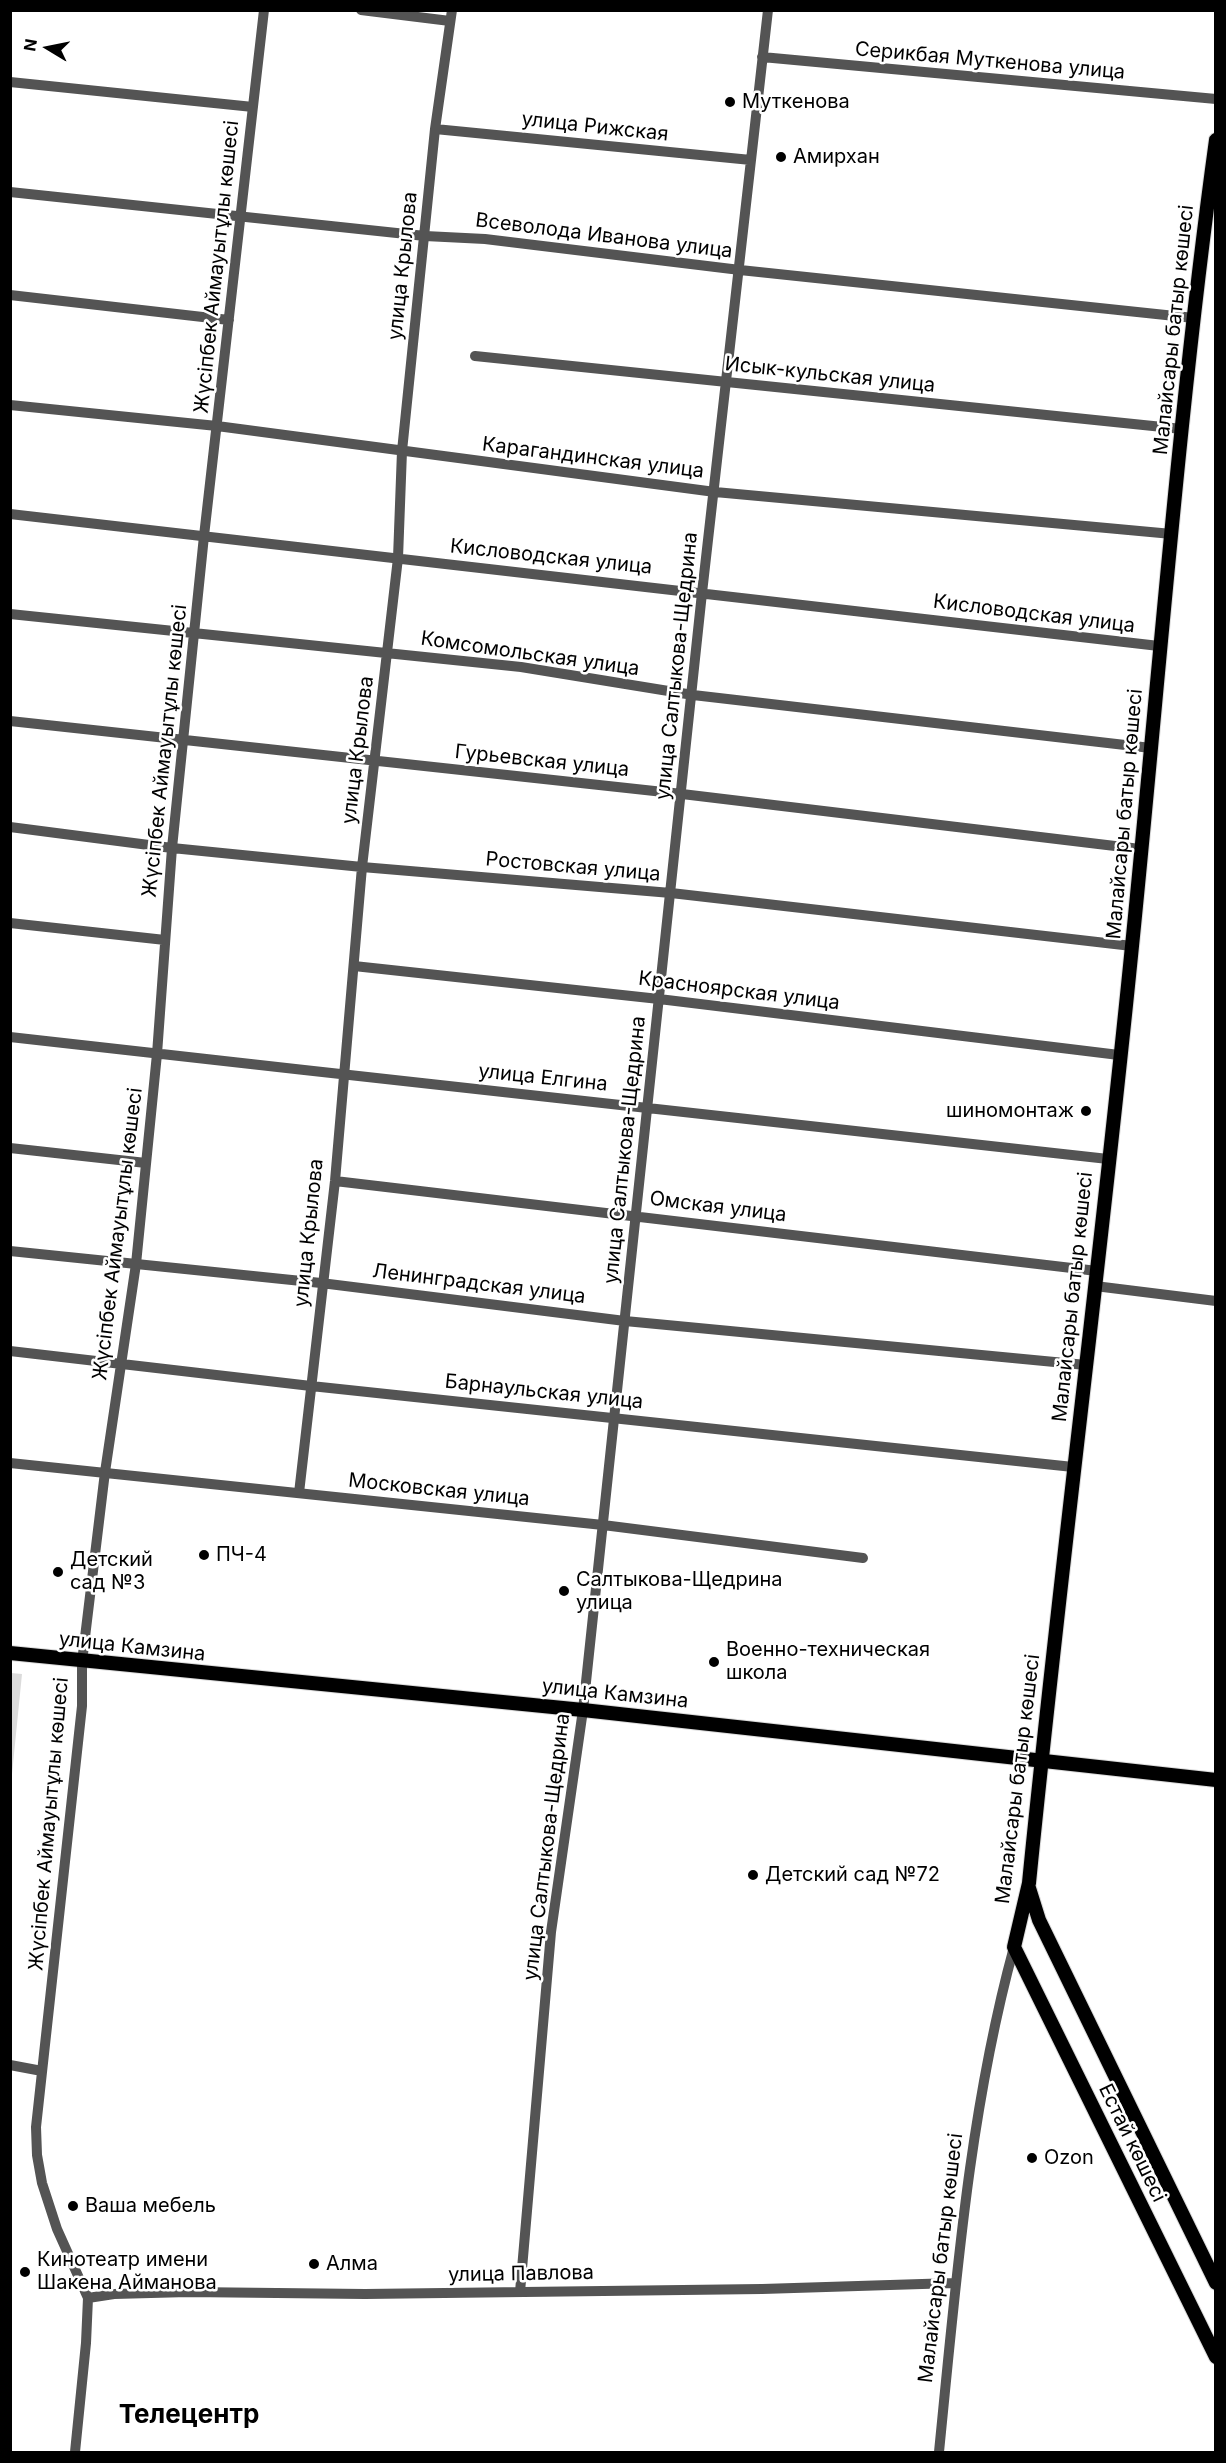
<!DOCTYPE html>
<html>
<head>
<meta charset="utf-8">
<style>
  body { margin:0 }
  #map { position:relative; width:1226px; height:2463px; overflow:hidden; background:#fff; font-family:Inter,sans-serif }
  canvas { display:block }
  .frame { position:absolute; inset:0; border:12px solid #000; pointer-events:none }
  .north { position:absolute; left:18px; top:18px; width:60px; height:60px; -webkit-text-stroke:4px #fff; paint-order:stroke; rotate:280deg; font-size:16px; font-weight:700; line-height:24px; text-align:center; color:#000 }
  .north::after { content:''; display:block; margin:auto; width:21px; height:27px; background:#000; clip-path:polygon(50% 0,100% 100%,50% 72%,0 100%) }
</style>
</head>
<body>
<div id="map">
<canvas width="1226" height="2463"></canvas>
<div class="frame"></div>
<div class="north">N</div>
</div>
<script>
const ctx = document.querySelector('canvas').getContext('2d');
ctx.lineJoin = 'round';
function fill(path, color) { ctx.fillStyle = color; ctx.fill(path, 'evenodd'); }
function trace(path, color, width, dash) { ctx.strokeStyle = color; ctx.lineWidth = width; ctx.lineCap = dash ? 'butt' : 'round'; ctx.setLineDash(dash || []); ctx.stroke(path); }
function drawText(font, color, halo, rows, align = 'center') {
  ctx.font = font + ' Inter,sans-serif'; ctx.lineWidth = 5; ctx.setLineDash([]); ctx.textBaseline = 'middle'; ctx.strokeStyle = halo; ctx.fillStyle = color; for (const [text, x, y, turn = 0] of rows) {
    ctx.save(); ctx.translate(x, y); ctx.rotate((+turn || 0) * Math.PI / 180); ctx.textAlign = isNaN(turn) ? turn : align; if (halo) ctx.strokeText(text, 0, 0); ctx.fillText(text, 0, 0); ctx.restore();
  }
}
const green = new Path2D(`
  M 11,1673 L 22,1674 L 11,1784 L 10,1673 Z`);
const minor = new Path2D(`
  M 361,10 L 450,21
  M 762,57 L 1216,99
  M 10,82 L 253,107
  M 435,129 L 751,160
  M 10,192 L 425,236 L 485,239 L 740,270 L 1194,318
  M 10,295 L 229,320
  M 475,356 L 1182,429
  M 10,405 L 217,426 L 715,492 L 1172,534
  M 10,514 L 1159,646
  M 10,614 L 521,667 L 693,695 L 1151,748
  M 10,721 L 682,794 L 1140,849
  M 10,827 L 172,848 L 362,867 L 671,893 L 1132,946
  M 10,923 L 165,940
  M 354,966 L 659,999 L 1119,1055
  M 10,1037 C 376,1079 743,1117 1108,1159
  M 10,1148 L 146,1163
  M 335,1181 L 1097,1271
  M 10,1251 L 321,1283 L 625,1321 L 1086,1365
  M 1095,1286 L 1216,1301
  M 10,1351 L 311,1386 L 1073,1467
  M 10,1463 L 603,1525 L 863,1558
  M 299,1493 L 335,1181 L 362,867 L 398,558 L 402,451 L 435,129 L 452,10
  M 10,2065 L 42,2071
  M 520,2292 L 551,1932 L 583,1710 L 702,593 L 768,10
  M 88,2298 L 114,2294 L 188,2292 L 365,2294 L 762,2289 L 954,2283
  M 75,2452 L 86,2343 L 88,2298 L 57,2229 L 42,2183 L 37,2155 L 36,2127 L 82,1706 L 82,1662 L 105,1472 L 136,1264 L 157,1054 L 172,848 L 204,536 L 264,10
  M 939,2452 C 956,2283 969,2112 1014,1947`);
const major = new Path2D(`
  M 1216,140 C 1179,408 1159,678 1132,946 C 1101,1259 1060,1570 1029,1883 L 1014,1947 L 1216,2357
  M 10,1653 L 583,1710 L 1216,1780
  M 1029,1888 L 1039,1920 L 1216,2283`);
const markers = [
  [730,102,6,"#000"],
  [781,157,6,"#000"],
  [1086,1111,6,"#000"],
  [204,1555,6,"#000"],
  [58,1572,6,"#000"],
  [564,1591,6,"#000"],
  [714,1662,6,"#000"],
  [753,1875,6,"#000"],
  [1032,2158,6,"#000"],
  [73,2206,6,"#000"],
  [314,2264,6,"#000"],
  [25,2272,6,"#000"]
];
const streetNames = [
  ["Серикбая Муткенова улица",990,61,5],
  ["улица Рижская",595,127,6],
  ["Всеволода Иванова улица",604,236,7],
  ["улица Крылова",403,266,-84],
  ["Жүсіпбек Аймауытұлы көшесі",217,267,-84],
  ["Малайсары батыр көшесі",1174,330,-84],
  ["Исык-кульская улица",830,375,6],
  ["Карагандинская улица",593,458,7],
  ["Кисловодская улица",551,557,6],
  ["Кисловодская улица",1034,614,7],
  ["Комсомольская улица",530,654,8],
  ["улица Салтыкова-Щедрина",677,666,-84],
  ["улица Крылова",358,750,-83],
  ["Жүсіпбек Аймауытұлы көшесі",165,751,-84],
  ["Гурьевская улица",542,761,6],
  ["Малайсары батыр көшесі",1125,814,-85],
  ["Ростовская улица",573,867,5],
  ["Красноярская улица",739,991,7],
  ["улица Елгина",543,1078,6],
  ["улица Салтыкова-Щедрина",625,1150,-84],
  ["Омская улица",718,1207,7],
  ["улица Крылова",309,1233,-84],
  ["Жүсіпбек Аймауытұлы көшесі",118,1234,-83],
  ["Ленинградская улица",479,1284,7],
  ["Малайсары батыр көшесі",1073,1297,-84],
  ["Барнаульская улица",544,1392,6],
  ["Московская улица",439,1490,6],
  ["улица Камзина",132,1647,6],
  ["улица Камзина",615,1694,6],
  ["Малайсары батыр көшесі",1018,1779,-83],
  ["Жүсіпбек Аймауытұлы көшесі",49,1824,-85],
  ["улица Салтыкова-Щедрина",547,1847,-83],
  ["Естай көшесі",1132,2143,64],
  ["Малайсары батыр көшесі",941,2258,-83],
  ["улица Павлова",521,2274,-1]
];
const poiNames = [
  ["Муткенова",742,102],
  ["Амирхан",793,157],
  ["шиномонтаж",1074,1111,"right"],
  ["ПЧ-4",216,1555],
  ["Детский",70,1560],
  ["сад №3",70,1583],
  ["Салтыкова-Щедрина",576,1580],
  ["улица",576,1603],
  ["Военно-техническая",726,1650],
  ["школа",726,1673],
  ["Детский сад №72",765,1875],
  ["Ozon",1044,2158],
  ["Ваша мебель",85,2206],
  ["Кинотеатр имени",37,2260],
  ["Шакена Айманова",37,2283],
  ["Алма",326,2264]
];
const districtNames = [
  ["Телецентр",189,2415]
];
fill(green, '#dbdbdb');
trace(major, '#dbdbdb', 16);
trace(minor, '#545454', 10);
trace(major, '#000', 14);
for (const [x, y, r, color] of markers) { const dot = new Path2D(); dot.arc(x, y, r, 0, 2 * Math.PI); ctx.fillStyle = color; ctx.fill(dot); trace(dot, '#fff', 2); }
drawText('20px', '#000', '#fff', streetNames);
drawText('20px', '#000', '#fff', poiNames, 'left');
drawText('bold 26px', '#000', '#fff', districtNames);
</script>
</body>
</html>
